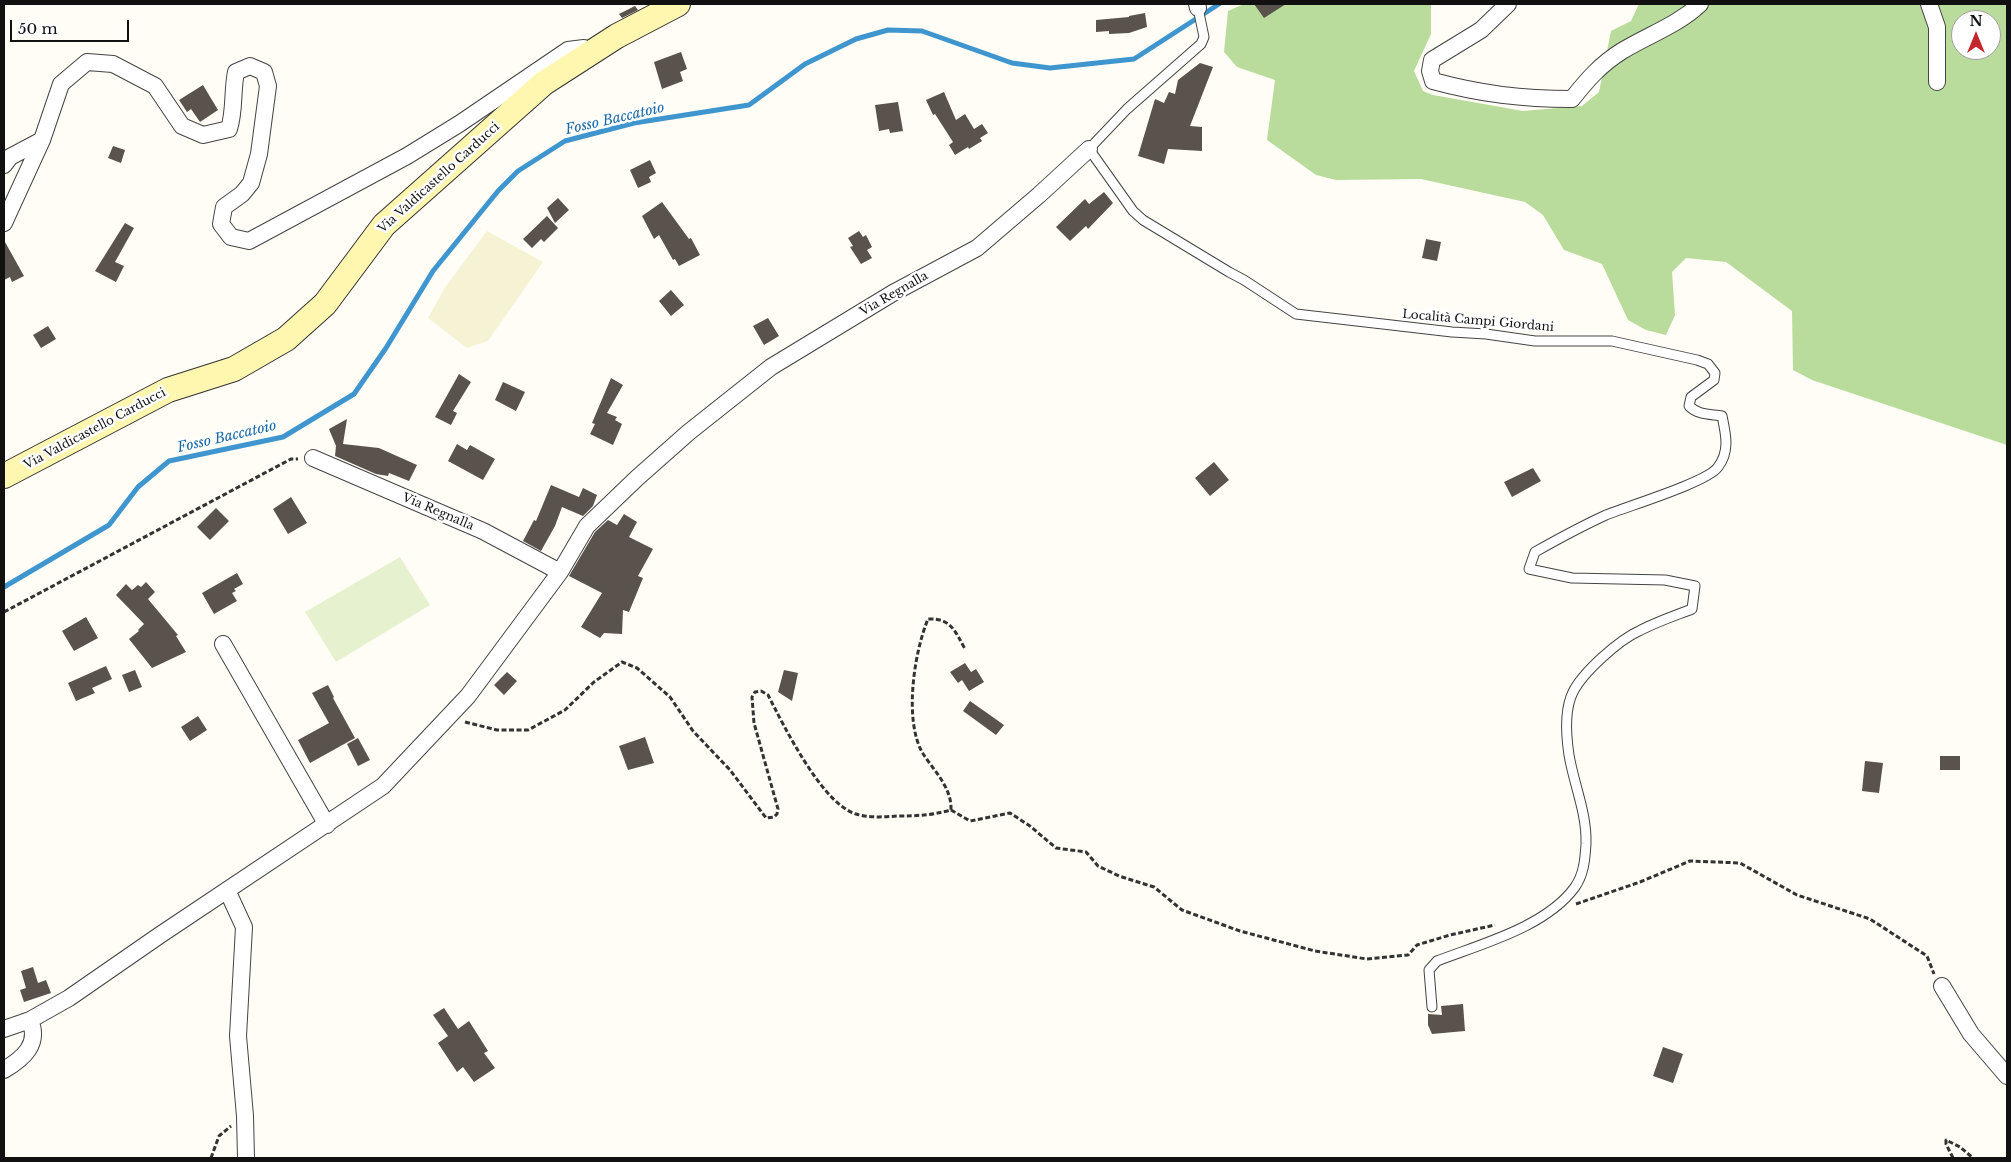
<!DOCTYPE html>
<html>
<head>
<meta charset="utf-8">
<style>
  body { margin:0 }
  #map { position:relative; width:2011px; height:1162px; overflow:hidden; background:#fffdf5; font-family:"Libre Baskerville",serif }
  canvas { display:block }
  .frame { position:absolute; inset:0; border:5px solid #111; pointer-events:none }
  .north { position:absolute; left:1951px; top:10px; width:50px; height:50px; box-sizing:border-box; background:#fff; border:1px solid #a0a0a0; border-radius:50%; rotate:0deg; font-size:14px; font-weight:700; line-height:20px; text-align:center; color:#111 }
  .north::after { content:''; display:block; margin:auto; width:18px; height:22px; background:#c4262e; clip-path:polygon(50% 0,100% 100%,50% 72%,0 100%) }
  .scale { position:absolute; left:10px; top:20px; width:119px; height:22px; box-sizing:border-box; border:2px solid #111; border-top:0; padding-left:6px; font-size:15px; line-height:18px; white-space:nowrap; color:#111; -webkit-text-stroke:4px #fff; paint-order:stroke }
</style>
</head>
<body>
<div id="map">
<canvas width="2011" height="1162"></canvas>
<div class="frame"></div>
<div class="north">N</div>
<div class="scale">50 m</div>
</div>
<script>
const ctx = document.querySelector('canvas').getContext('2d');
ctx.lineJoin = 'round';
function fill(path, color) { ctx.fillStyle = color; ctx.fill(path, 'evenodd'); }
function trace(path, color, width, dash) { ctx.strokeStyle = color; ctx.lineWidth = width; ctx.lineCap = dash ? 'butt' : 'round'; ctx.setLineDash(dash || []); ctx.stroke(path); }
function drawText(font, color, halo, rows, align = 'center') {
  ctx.font = font + ' "Libre Baskerville",serif'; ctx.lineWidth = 5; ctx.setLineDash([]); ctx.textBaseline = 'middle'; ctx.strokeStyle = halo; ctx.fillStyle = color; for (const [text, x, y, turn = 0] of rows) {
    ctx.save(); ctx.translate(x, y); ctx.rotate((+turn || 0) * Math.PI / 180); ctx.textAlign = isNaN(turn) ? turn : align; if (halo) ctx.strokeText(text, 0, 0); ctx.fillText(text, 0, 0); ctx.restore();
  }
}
const farmland = new Path2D(`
  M 487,231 L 543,262 L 488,341 L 467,348 L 428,318 L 444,289 Z`);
const forest = new Path2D(`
  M 1244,4 L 1431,4 L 1431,34 L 1414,71 L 1423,91 L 1433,95 L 1523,111 L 1582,106 L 1599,92 L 1611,31 L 1631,21 L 1639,4 L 2007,4 L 2007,445 L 1812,380 L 1793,370 L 1792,311 L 1726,262 L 1686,258 L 1672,272 L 1675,315 L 1666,335 L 1646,330 L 1628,320 L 1602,264 L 1564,250 L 1543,215 L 1525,202 L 1421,179 L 1336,180 L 1316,175 L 1267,140 L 1275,80 L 1237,67 L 1224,52 L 1228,11 ZM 1961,20 L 1991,20 L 1991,50 L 1961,50 Z`);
const pitch = new Path2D(`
  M 400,557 L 430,605 L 336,662 L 305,612 Z`);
const stream = new Path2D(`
  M 4,587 L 109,525 L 138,487 L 169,461 L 283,437 L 354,394 L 386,348 L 433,271 L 498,191 L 518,171 L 565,141 L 634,123 L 749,105 L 805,64 L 856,39 L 888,30 L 922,31 L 1012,63 L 1050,68 L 1134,59 L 1219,4`);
const building = new Path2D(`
  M 1254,4 L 1286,4 L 1264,18 Z
  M 635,6 L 638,10 L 622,18 L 619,14 Z
  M 1145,13 L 1147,27 L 1129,33 L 1109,34 L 1109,31 L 1096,32 L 1096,20 L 1129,17 L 1129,16 Z
  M 681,52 L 687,69 L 680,72 L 683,81 L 662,89 L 654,62 Z
  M 1200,63 L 1213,67 L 1190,126 L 1202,127 L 1202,151 L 1168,149 L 1164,164 L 1138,156 L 1155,99 L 1164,103 L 1169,92 L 1175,94 L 1178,80 Z
  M 203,85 L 218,110 L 200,122 L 191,109 L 187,112 L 179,100 Z
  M 944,92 L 956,120 L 965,114 L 974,129 L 982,124 L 988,133 L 980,138 L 982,141 L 969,149 L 968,147 L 955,155 L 949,145 L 953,142 L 935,114 L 933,115 L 926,100 Z
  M 898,102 L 903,131 L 890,133 L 889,129 L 879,131 L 875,105 Z
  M 113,146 L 125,150 L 121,163 L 108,158 Z
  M 650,160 L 656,173 L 649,177 L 651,182 L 638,188 L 630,170 Z
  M 1104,192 L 1113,203 L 1088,229 L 1086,226 L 1070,241 L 1056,227 L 1085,199 L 1089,204 Z
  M 558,198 L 569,210 L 555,223 L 547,208 Z
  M 662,202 L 689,239 L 691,238 L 700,255 L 679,266 L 675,259 L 673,260 L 659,235 L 654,239 L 642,216 Z
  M 547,216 L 558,228 L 544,242 L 541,239 L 532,248 L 523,239 Z
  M 125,223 L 134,228 L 115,262 L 124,266 L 116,282 L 95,271 Z
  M 859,231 L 863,237 L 866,235 L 872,247 L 867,250 L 872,258 L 861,264 L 850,247 L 853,246 L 848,238 Z
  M 1426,239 L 1441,242 L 1437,261 L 1422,258 Z
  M 5,242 L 24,276 L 12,282 L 10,277 L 4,280 Z
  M 671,290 L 684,305 L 671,316 L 659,301 Z
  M 768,318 L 779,336 L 764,345 L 753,326 Z
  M 48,326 L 56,339 L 41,348 L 33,335 Z
  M 459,374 L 471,382 L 453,411 L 457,413 L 451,425 L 435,417 Z
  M 611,378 L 623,385 L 607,413 L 617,417 L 615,420 L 622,424 L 613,445 L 590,434 L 595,424 L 592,423 Z
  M 503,382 L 525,392 L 516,411 L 495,400 Z
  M 347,419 L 343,444 L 379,448 L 417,465 L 409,481 L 389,473 L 388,476 L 376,474 L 335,456 L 336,446 L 329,429 Z
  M 457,444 L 467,450 L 470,445 L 495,459 L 483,480 L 448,461 Z
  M 1214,462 L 1229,480 L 1210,496 L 1195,478 Z
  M 1533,468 L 1541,481 L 1512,497 L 1504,482 Z
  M 551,485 L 579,497 L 583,488 L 597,495 L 593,506 L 583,516 L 562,507 L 555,526 L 541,551 L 523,541 L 534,520 L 536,521 Z
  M 291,497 L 307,523 L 288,534 L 273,509 Z
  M 216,508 L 229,521 L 210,540 L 197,527 Z
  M 624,514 L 637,522 L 629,537 L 653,549 L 638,576 L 643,578 L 629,612 L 623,610 L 622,634 L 604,633 L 600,638 L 581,627 L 602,593 L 569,576 L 595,532 L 608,520 L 617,525 Z
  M 237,573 L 243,584 L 234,589 L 236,591 L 232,593 L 237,601 L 214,614 L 202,593 Z
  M 146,582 L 155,592 L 148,599 L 178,635 L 176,636 L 186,652 L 152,668 L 129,639 L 139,631 L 138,630 L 144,624 L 116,595 L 126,584 L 132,590 L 138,585 L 141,587 Z
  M 86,617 L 98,638 L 74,651 L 62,631 Z
  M 965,663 L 971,672 L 976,669 L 984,682 L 969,691 L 962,680 L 958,683 L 950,672 Z
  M 106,666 L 112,679 L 92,688 L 95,693 L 76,701 L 68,683 Z
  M 135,670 L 142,687 L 129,692 L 122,675 Z
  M 784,670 L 798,673 L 792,701 L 778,692 Z
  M 507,672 L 517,681 L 504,695 L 494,685 Z
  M 328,685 L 334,697 L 333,698 L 355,738 L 310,763 L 298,740 L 329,723 L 312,693 Z
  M 970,701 L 1004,725 L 996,735 L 963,711 Z
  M 198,716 L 207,730 L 190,741 L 181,727 Z
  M 645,737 L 654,763 L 628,770 L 619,746 Z
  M 358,738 L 370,760 L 358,766 L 347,744 Z
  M 1940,756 L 1960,756 L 1960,770 L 1940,770 Z
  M 1865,761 L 1883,763 L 1879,793 L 1862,791 Z
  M 33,967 L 38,983 L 46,980 L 51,993 L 24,1002 L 20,990 L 26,988 L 21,971 Z
  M 1463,1004 L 1465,1031 L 1432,1034 L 1428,1025 L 1428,1014 L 1442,1015 L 1441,1006 Z
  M 444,1008 L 458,1029 L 469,1021 L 488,1051 L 484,1053 L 495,1068 L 474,1082 L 463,1067 L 457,1072 L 438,1043 L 448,1036 L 433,1015 Z
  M 1663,1047 L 1683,1054 L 1673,1083 L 1653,1076 Z`);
const path = new Path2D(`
  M 4,612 L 291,459 L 298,459
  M 465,722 L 497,730 L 528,730 L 565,710 L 594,682 L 622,662 L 637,668 L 670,697 L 693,731 L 730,770 L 766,818 L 774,817 L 777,814 L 778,809 L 754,723 L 752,697 L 755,692 L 761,691 L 768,695 C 784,726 822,804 856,814 C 869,818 884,817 898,816 C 917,816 933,815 951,810 C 952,787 933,770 922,752 C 904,719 914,653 928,619 C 951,618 955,631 965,649
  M 951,810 L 970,821 L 1010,813 L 1030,826 L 1056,848 L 1086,852 L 1098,866 L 1119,876 L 1154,887 L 1182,910 L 1240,931 L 1315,951 L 1367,959 L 1408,955 L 1417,945 L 1450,935 L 1495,925
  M 1576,904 L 1640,882 L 1690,861 L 1740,863 L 1797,895 L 1870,919 L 1927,956 L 1934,974
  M 211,1158 L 219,1136 L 231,1126
  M 1953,1158 L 1946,1144 L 1946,1140 L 1960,1147 L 1973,1158`);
const lane = new Path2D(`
  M 1198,8 L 1204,37 L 1201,44 L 1127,109 L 1089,149 L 1133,211 L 1143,220 L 1229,272 L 1244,280 L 1296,314 L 1452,332 L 1486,334 L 1535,341 L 1612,341 L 1697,360 L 1708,364 L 1715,373 L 1714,380 L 1691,397 L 1689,406 C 1698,415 1710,414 1722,416 C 1726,435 1730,451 1718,467 C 1708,482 1628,506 1606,515 C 1582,526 1558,539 1535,552 L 1529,569 L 1572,578 L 1665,580 L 1695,586 L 1692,609 C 1674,616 1656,622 1639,631 C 1619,640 1583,672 1573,692 C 1564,710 1566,735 1569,755 C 1574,785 1587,813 1586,844 C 1585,859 1584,874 1575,887 C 1546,927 1481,944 1437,961 L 1429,970 L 1432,1007`);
const street = new Path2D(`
  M 1197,4 L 1198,8
  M 1508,4 L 1481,30 L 1432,60 L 1430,71 L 1433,81 C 1481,94 1522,99 1572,99 C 1587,80 1601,64 1622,51 C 1648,35 1678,25 1700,4
  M 1929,4 L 1937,27 L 1937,82
  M 4,165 L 10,157 L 42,140
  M 4,223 L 42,140 L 61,84 L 87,62 L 113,64 L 155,86 L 182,126 L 203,135 L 229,129 C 235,110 232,91 236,72 L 250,66 L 264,72 L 268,86 L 259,154 L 251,183 L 242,194 L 224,207 L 221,224 L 231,237 L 249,241 L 407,156 L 459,124 L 568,50 L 584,48 L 590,53
  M 313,458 L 483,531 L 560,572
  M 223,644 L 327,825
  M 227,890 L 244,927 L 238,1036 L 245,1116 L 246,1158
  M 1942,986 L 1971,1034 L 2007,1076
  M 4,1029 L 30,1020 L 69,998 L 160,935 L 383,786 L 468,696 L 560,572 L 587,526 L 637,478 L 689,432 L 771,367 L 893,293 L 977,248 L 1039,195 L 1089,149
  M 4,1070 C 24,1058 40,1044 30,1020`);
const secondary = new Path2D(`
  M 4,476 L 168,390 L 234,369 L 286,339 L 325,304 L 384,225 L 544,83 L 617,36 L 678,4`);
const streetNames = [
  ["Via Valdicastello Carducci",439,178,-42],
  ["Via Regnalla",894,294,-30],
  ["Località Campi Giordani",1478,321,5],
  ["Via Valdicastello Carducci",95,429,-28],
  ["Via Regnalla",438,512,23]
];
const waterNames = [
  ["Fosso Baccatoio",615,119,-13],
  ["Fosso Baccatoio",227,437,-13]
];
fill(farmland, '#f6f3d4');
fill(forest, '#b9dc9c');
fill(pitch, '#e6f2cf');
trace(stream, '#3f96cf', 5);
fill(building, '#5a524d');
trace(lane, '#444', 11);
trace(street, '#444', 18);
trace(secondary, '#333', 26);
trace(path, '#333', 3, [5, 2.5]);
trace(lane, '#fff', 9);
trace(street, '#fff', 16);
trace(secondary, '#fff6b0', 24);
drawText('12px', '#111', '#fff', streetNames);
drawText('italic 14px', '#1768a6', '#fff', waterNames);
</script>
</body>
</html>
